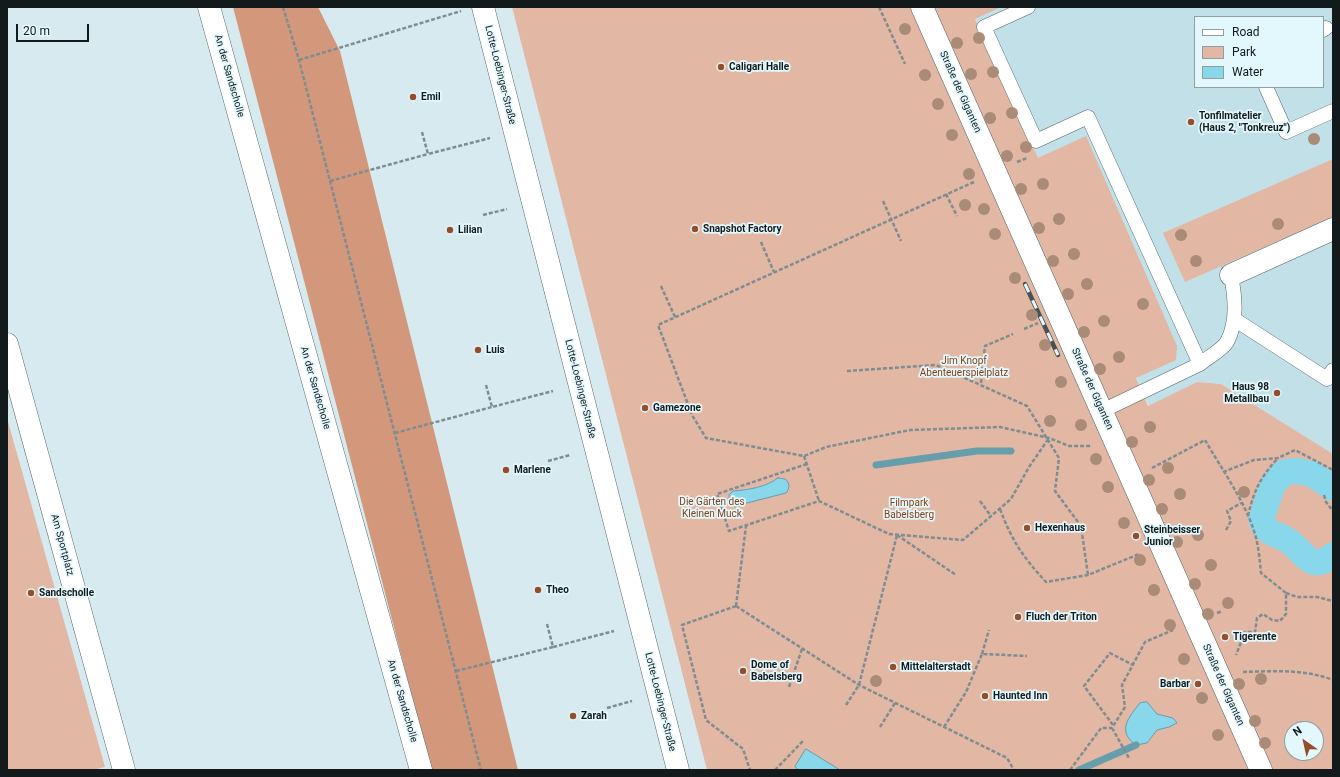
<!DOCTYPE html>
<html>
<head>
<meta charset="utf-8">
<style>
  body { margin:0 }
  #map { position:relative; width:1340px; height:777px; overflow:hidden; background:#d6eaf0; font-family:Roboto,sans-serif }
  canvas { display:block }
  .frame { position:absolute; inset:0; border:8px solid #131a1c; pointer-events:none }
  .legend { position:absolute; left:1194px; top:16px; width:130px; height:72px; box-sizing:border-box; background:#e3f8fd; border:1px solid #909fa3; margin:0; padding:5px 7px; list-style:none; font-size:12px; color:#131a1c }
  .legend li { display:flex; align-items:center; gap:8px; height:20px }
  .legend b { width:20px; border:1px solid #909fa3 }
  .north { position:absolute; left:1284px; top:721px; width:40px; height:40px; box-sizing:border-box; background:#e3f8fd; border:1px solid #909fa3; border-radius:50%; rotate:326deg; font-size:11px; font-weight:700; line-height:16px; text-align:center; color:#131a1c }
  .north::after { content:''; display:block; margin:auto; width:14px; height:18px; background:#954e29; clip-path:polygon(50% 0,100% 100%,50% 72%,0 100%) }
  .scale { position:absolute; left:16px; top:24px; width:73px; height:18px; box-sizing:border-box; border:2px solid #131a1c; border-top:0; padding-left:5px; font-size:12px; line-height:14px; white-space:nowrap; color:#131a1c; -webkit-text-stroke:3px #e3f8fd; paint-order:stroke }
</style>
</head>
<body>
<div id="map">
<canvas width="1340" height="777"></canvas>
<div class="frame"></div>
<ul class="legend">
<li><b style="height:5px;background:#fff"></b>Road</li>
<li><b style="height:11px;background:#e2b7a3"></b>Park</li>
<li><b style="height:11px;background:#89d7ea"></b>Water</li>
</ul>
<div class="north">N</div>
<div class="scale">20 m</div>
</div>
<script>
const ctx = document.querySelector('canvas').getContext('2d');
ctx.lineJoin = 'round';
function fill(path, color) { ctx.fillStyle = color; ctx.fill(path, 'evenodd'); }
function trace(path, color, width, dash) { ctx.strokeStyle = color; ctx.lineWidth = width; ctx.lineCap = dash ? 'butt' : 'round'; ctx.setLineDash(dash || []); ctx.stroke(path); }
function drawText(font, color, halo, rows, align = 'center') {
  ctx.font = font + ' Roboto,sans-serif'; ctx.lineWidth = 3.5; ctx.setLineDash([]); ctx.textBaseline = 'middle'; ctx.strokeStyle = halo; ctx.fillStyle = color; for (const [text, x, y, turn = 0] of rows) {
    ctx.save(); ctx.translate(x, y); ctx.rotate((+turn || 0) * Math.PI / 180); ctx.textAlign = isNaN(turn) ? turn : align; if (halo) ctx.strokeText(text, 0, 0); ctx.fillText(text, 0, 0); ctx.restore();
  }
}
const built = new Path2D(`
  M 970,7 L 1333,7 L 1333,454 L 1221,384 L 1197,382 L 1149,406 ZM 1195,17 L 1323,17 L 1323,87 L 1195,87 Z`);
const green = new Path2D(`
  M 512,7 L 1001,7 L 975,19 L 1038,158 L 1086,136 L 1177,346 L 1176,360 L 1136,378 L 1148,406 L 1197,382 L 1221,384 L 1333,454 L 1333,770 L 707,770 ZM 1292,729 L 1316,729 L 1316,753 L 1292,753 Z
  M 1333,159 L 1333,217 L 1185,282 L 1163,233 Z
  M 7,418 L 105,767 L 93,770 L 7,770 Z`);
const forest = new Path2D(`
  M 233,7 L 318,7 L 340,51 L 518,770 L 431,770 Z`);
const water = new Path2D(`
  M 778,478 L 785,479 C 790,482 790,489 786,493 L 743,504 C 738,508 733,508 729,503 L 729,495 L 733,491 C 748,490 766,487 778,478 Z
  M 1147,702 L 1157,714 L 1173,718 L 1177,723 L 1169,727 L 1157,730 L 1147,743 L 1136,745 C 1116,731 1129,717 1140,703 Z
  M 806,749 L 840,770 L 799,770 L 795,767 Z`);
const stream = new Path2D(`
  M 876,465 L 977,451 L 1011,451
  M 1079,770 L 1136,745`);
const canal = new Path2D(`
  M 1333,488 L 1312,474 L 1297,471 L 1285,472 L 1273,484 L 1261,520 C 1270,538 1274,531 1287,540 C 1304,550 1310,575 1333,555`);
const path = new Path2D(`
  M 283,7 L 299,60 L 481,770
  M 879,7 L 905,64
  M 299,60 L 461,11
  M 422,132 L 428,154 L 490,138
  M 1017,162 L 1027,158
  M 330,181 L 428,154
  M 974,182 L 658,325 L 692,415 L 706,438 L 804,456 L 826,447 L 910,430 L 1000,427 L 1049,438 L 1069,446 L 1092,446
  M 946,194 L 957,216
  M 883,201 L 901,241
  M 483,215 L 507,209
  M 761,242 L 774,272
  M 661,286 L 675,317
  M 1024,329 L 1038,323
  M 847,371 L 936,365 L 1027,406 L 1059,458 L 1055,491 L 1081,526 L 1088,575
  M 981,383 L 985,346 L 1013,334
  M 486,385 L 492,407 L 553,391
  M 395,433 L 492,407
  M 804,456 L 819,501
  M 548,461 L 570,455
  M 807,464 L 717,494 L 729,531 L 819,501 L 889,534 L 963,540 L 1011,499 L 1029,467 L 1049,438
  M 1152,468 L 1205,440 C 1222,470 1250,508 1257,542 C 1259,552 1260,562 1261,573 L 1286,593 L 1286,614 L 1280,621 L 1272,620 L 1263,614 L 1257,618 L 1255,632 L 1245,632 L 1236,655
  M 1223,472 L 1254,460 L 1278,458 L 1295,450 L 1333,470
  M 1324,495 L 1326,502 L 1333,511
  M 980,501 L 991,516
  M 1000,509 C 1012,541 1023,557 1046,582 L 1088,575 L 1139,554
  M 1248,516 C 1254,490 1260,478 1278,458
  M 1226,530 L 1231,521 L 1227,511 L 1241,503
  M 897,535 L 956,575
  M 1286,593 L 1297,597 L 1317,597 L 1333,601
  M 736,606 L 859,685 L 1007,758 L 1014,770
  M 736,606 L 682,625 L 706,720 L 743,749 L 750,770
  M 736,606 L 746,526
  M 1217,613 L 1222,611
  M 547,624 L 553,647 L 614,631
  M 982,654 L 989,630
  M 456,671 L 553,647
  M 1243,672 C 1273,671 1305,669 1333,680
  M 789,687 L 802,649
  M 846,705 L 859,685 L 897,535
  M 607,708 L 632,701
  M 1113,725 L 1084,686 L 1110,653 L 1133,665
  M 880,727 L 895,703
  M 944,727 L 966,692 L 982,654 L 1027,656
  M 1112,728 L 1129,758
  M 775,770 L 804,740
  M 1070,770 L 1101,728 L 1112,728 L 1125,707 L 1122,685 L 1145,642 L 1173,630`);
const lane = new Path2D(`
  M 1028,7 L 984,27 L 1036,141 L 1088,117 L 1200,364 C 1207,358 1222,350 1227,342 C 1238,321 1235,297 1231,275
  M 1323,30 L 1326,28
  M 1266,87 L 1286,132 L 1333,111
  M 1234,319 L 1327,379 L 1333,370
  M 1102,411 L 1200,364`);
const street = new Path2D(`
  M 209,7 L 421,770
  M 483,7 L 678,770
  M 922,7 L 1261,770
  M 1231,275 L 1333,229
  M 7,344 L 124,770`);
const rail = new Path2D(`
  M 1025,284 L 1058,355`);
const trees = [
  [905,29],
  [979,38],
  [957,43],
  [993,72],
  [971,74],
  [925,75],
  [938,104],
  [1012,113],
  [990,118],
  [952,135],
  [1314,139],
  [1026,147],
  [1007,156],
  [969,174],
  [1043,184],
  [1021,189],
  [965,205],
  [984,209],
  [1059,219],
  [1278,224],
  [1039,228],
  [995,234],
  [1181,235],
  [1074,254],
  [1053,261],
  [1196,261],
  [1015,278],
  [1087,284],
  [1068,294],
  [1143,304],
  [1032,315],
  [1104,321],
  [1084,332],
  [1045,345],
  [1119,357],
  [1100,369],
  [1061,382],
  [1050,421],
  [1081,425],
  [1150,427],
  [1132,442],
  [1096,459],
  [1168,468],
  [1149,480],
  [1108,487],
  [1244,492],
  [1180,494],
  [1162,509],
  [1124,523],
  [1198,535],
  [1177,542],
  [1140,560],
  [1211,565],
  [1195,584],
  [1154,590],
  [1228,603],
  [1208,614],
  [1170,625],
  [1184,659],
  [1261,679],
  [876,681],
  [1239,684],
  [1202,698],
  [1255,721],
  [1218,735],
  [1265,743]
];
const markers = [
  [721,67,4,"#954e29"],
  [413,97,4,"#954e29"],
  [1191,122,4,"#954e29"],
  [695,229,4,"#954e29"],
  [450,230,4,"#954e29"],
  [478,350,4,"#954e29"],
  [1277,393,4,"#954e29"],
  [645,408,4,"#954e29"],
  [506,470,4,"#954e29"],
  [1027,528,4,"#954e29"],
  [1136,536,4,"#954e29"],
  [538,590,4,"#954e29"],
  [31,593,4,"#954e29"],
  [1018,617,4,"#954e29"],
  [1225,637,4,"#954e29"],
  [893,667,4,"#954e29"],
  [743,671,4,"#954e29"],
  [1198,684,4,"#954e29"],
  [985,696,4,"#954e29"],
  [573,716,4,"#954e29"]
];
const poiNames = [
  ["Caligari Halle",729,67],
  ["Emil",421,97],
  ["Tonfilmatelier",1199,116],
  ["(Haus 2, \"Tonkreuz\")",1199,128],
  ["Snapshot Factory",703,229],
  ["Lilian",458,230],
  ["Luis",486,350],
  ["Haus 98",1269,387,"right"],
  ["Metallbau",1269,399,"right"],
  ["Gamezone",653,408],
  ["Marlene",514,470],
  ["Hexenhaus",1035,528],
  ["Steinbeisser",1144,530],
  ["Junior",1144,542],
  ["Theo",546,590],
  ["Sandscholle",39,593],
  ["Fluch der Triton",1026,617],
  ["Tigerente",1233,637],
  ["Dome of",751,665],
  ["Babelsberg",751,677],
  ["Mittelalterstadt",901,667],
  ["Barbar",1190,684,"right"],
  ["Haunted Inn",993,696],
  ["Zarah",581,716]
];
const streetNames = [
  ["Lotte-Loebinger-Straße",500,75,76],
  ["An der Sandscholle",229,76,74],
  ["Straße der Giganten",960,92,66],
  ["An der Sandscholle",315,388,74],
  ["Lotte-Loebinger-Straße",580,389,76],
  ["Straße der Giganten",1092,389,66],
  ["Am Sportplatz",62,545,75],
  ["Straße der Giganten",1223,685,66],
  ["An der Sandscholle",402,701,74],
  ["Lotte-Loebinger-Straße",660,702,76]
];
const parkNames = [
  ["Jim Knopf",964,361],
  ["Abenteuerspielplatz",964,373],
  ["Die Gärten des",712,502],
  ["Kleinen Muck",712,514],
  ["Filmpark",909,503],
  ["Babelsberg",909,515]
];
fill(built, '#c2e0e7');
fill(green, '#e2b7a3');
fill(forest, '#d3987c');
fill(water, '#89d7ea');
trace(water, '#669eac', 1);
trace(stream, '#669eac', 7);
trace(canal, '#89d7ea', 26);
trace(lane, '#516368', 15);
trace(street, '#516368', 23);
trace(path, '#7f8d91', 2.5, [4, 2]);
trace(lane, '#fff', 14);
trace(street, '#fff', 22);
trace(rail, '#485255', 4.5);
trace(rail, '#e3f8fd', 3, [9]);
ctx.fillStyle = '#aa8b78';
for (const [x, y] of trees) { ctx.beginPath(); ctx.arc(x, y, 6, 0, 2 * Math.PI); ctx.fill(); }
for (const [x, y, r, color] of markers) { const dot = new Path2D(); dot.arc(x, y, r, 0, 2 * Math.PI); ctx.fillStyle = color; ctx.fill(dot); trace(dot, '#e3f8fd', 1.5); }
drawText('bold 10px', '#131a1c', '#e3f8fd', poiNames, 'left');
drawText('10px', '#131a1c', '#e3f8fd', streetNames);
drawText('10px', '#863e15', '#e3f8fd', parkNames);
</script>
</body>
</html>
